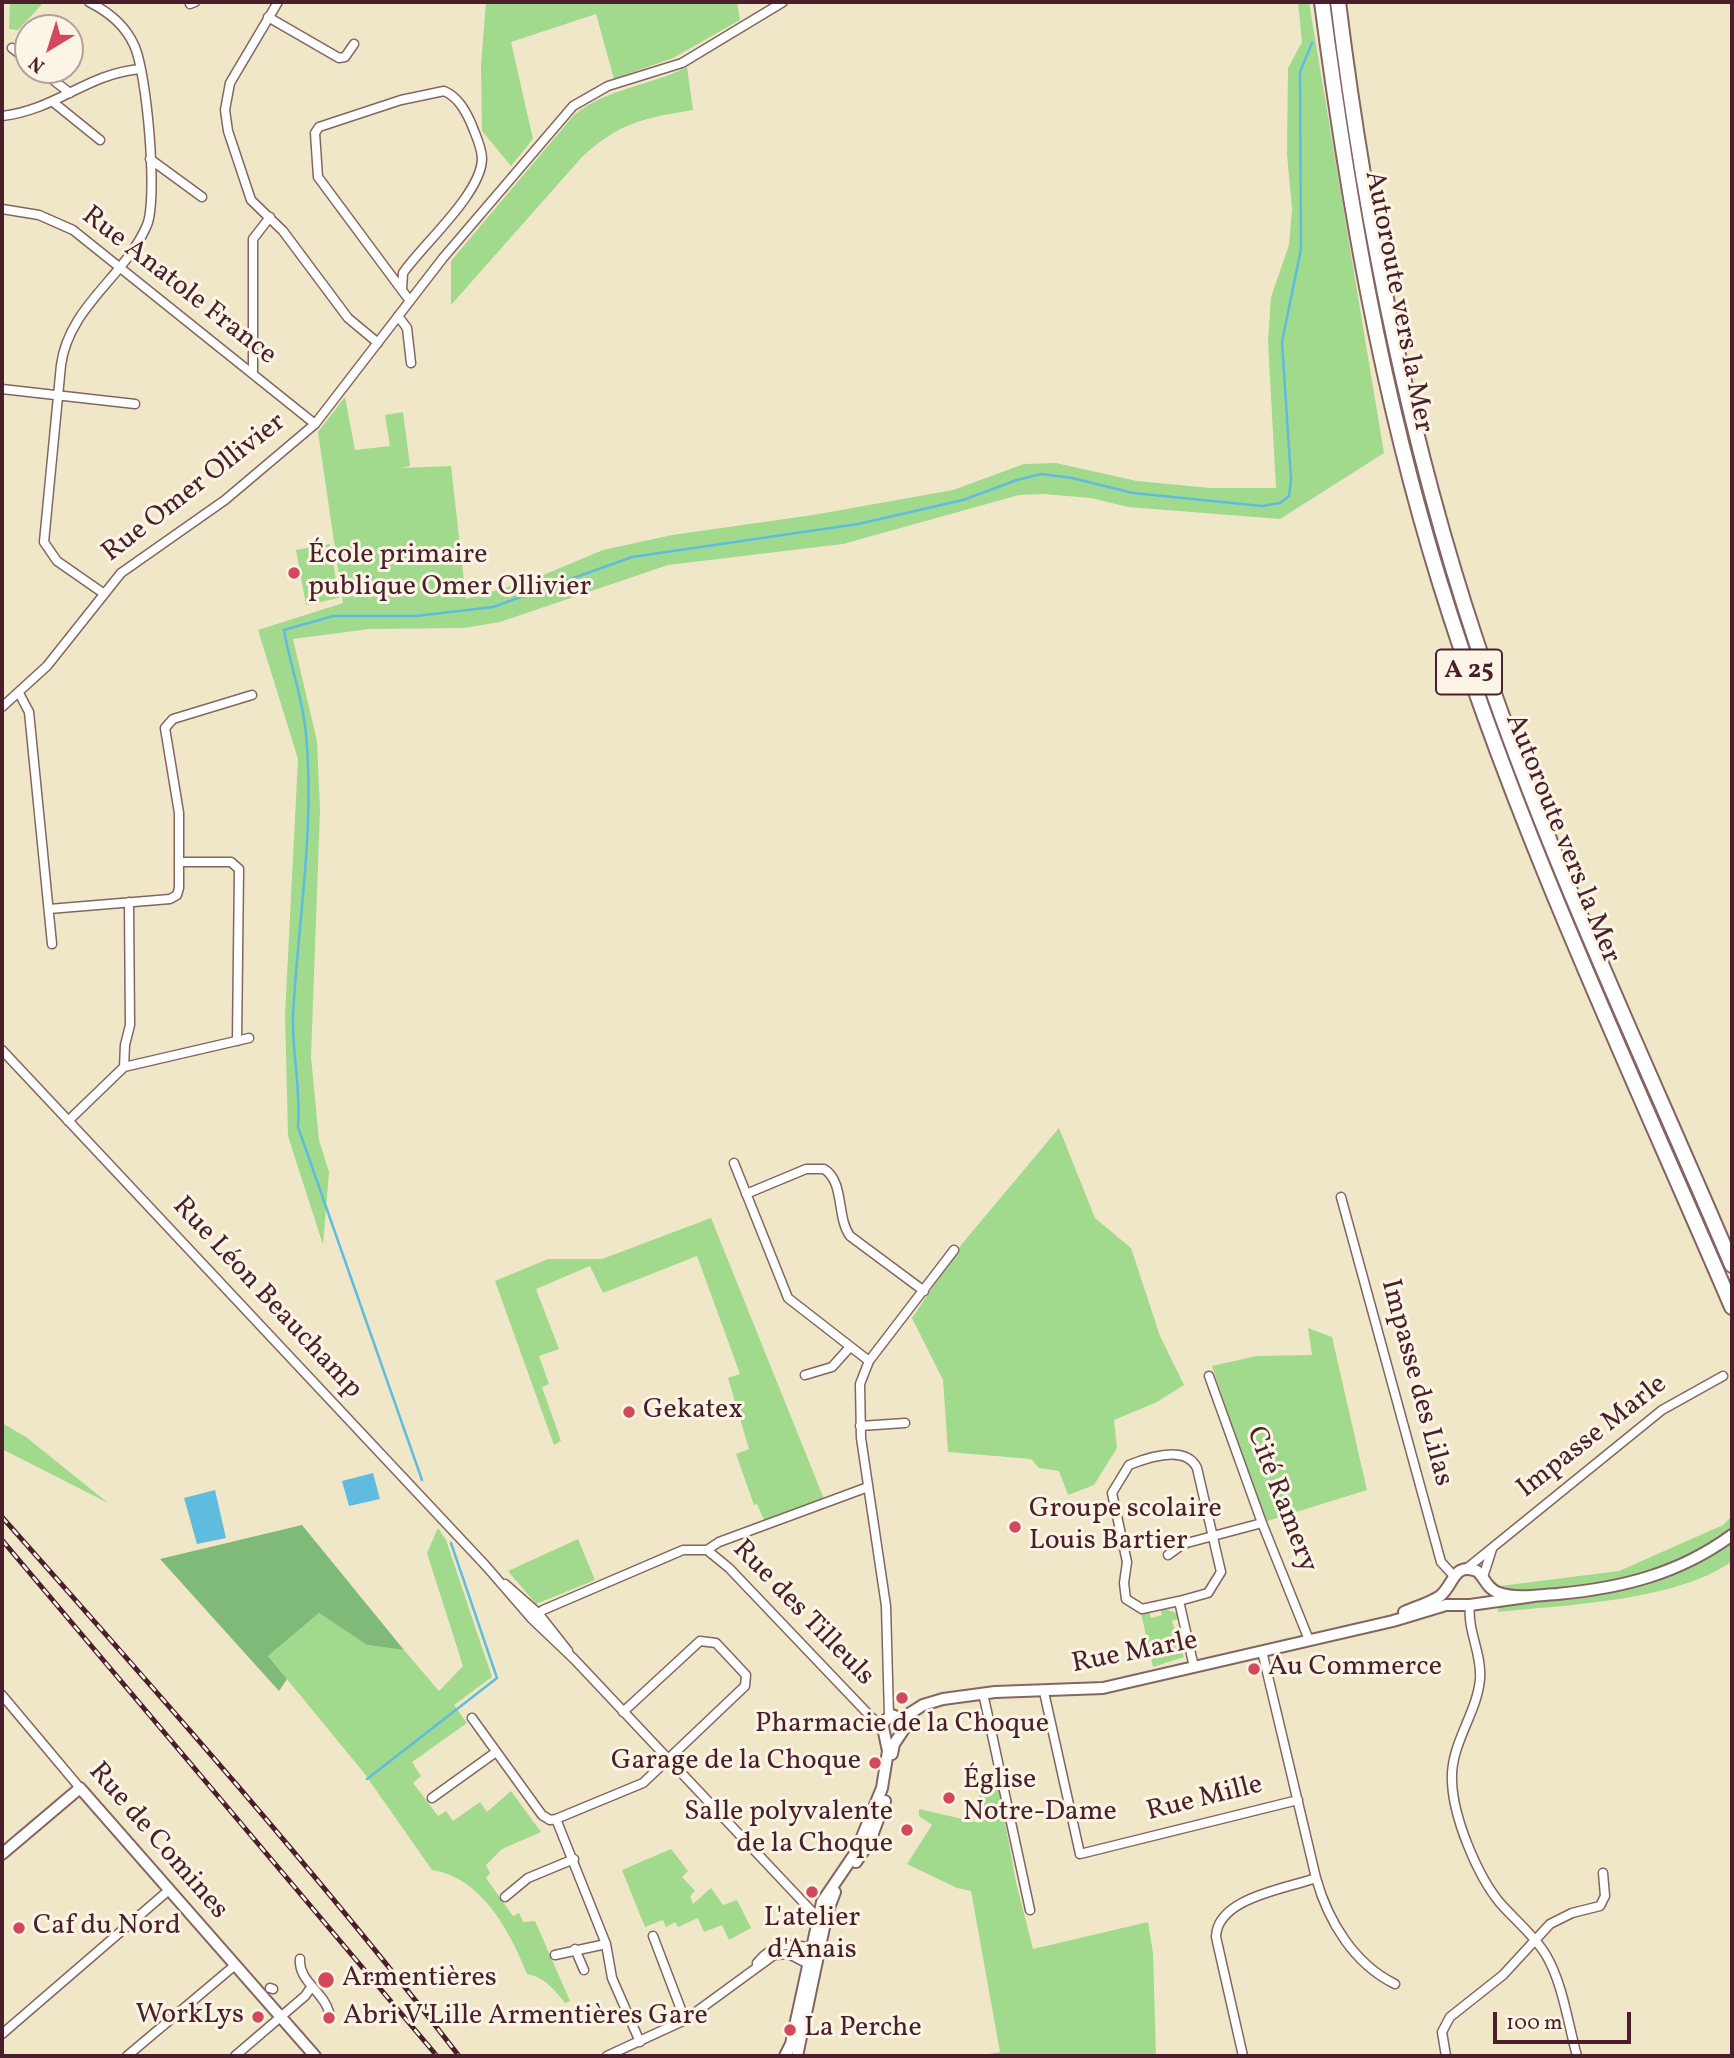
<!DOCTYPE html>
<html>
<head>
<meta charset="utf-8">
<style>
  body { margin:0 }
  #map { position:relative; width:1734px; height:2058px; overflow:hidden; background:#f0e7c9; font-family:Vollkorn,serif }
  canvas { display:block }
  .frame { position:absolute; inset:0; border:4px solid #4a1f2b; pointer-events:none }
  .north { position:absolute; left:14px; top:14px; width:70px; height:70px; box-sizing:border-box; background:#fcf5e5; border:2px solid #b59f9b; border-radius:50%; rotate:218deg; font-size:19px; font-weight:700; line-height:28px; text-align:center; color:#4a1f2b }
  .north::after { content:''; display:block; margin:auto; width:24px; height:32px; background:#d1495b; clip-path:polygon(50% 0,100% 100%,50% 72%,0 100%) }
  .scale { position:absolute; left:1493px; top:2012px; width:138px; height:32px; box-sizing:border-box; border:4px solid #4a1f2b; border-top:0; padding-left:9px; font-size:21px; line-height:24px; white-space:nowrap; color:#4a1f2b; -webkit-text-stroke:5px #fcf5e5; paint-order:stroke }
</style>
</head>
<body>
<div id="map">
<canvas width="1734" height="2058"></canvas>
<div class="frame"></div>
<div class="north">N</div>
<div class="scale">100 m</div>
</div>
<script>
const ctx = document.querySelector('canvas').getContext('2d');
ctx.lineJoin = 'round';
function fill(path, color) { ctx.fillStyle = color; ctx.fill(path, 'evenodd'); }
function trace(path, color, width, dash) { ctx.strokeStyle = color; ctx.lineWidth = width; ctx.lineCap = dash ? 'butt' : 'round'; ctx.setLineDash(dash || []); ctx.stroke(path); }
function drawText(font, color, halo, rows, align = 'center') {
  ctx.font = font + ' Vollkorn,serif'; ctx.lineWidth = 6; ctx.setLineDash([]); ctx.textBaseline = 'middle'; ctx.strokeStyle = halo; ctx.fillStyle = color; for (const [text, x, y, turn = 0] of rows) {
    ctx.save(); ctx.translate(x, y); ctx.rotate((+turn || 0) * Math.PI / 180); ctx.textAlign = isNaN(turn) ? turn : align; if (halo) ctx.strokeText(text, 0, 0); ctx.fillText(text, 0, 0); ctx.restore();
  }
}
const green = new Path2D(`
  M 10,2 L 44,2 L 18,30 L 9,29 Z
  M 486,2 L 737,2 L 740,20 L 673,58 L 614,79 L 596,14 L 511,42 L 533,139 L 511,166 L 482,131 L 481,65 Z
  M 1298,2 L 1309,2 L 1384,453 L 1280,519 L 1128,507 L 1091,498 L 1043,494 L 1019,495 L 843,544 L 668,565 L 500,622 L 464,628 L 369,629 L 293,639 L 317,741 L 320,810 L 311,1057 L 319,1140 L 329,1172 L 323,1245 L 288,1136 L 285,1015 L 298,759 L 258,630 L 343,603 L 318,432 L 345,397 L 355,450 L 390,446 L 385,415 L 403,412 L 410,466 L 401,468 L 451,466 L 466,599 L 529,581 L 603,550 L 672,535 L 813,515 L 953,490 L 1024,464 L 1056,463 L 1137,481 L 1210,488 L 1276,488 L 1268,342 L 1271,297 L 1289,245 L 1292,209 L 1287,154 L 1288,68 L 1302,42 Z
  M 687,67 L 693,110 C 644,118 620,122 582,157 L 451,305 L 451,261 L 574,115 C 607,88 650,86 687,67 Z
  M 330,544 L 339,598 L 306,605 L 296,550 Z
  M 1059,1128 L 1095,1218 L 1131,1248 L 1160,1336 L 1184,1385 L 1157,1402 L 1114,1420 L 1117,1448 L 1094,1485 L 1068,1495 L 1059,1471 L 1039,1468 L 1031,1459 L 948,1452 L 943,1380 L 912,1318 L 961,1245 Z
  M 711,1218 L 824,1499 L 765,1522 L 757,1504 L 754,1505 L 736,1454 L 749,1449 L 728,1378 L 740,1374 L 697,1256 L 603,1293 L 590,1266 L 536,1289 L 559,1349 L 539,1356 L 549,1384 L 542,1387 L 561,1441 L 554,1445 L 495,1281 L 548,1259 L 602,1259 Z
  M 1308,1328 L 1332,1337 L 1367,1490 L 1264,1522 L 1212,1366 L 1256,1356 L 1312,1355 Z
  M 2,1423 L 26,1437 L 108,1503 L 2,1449 Z
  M 1732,1516 L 1732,1561 C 1678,1601 1565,1605 1498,1612 L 1500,1586 L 1619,1571 L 1723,1525 Z
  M 438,1528 L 446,1540 L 492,1677 L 454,1705 L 467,1723 L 412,1762 L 421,1776 L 413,1783 L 438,1816 L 446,1811 L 453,1821 L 480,1802 L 487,1812 L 511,1791 L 541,1832 L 502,1849 L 486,1865 L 490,1873 L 486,1878 L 513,1916 L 519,1913 L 523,1922 L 535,1921 L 570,2001 L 565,2003 C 554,1989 544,1977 527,1974 C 510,1931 481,1877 432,1870 L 364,1773 L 268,1656 L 319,1613 L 367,1645 L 404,1650 L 439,1691 L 463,1666 L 427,1553 Z
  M 578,1539 L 595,1580 L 536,1604 L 508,1571 Z
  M 1160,1608 L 1177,1613 L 1179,1619 L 1172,1621 L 1184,1657 L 1153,1667 L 1141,1613 L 1149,1611 L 1151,1618 L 1162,1615 Z
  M 984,1775 L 997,1778 L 1016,1882 L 1033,1949 L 1148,1922 L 1153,1953 L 1156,2056 L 976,2056 L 1000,2052 L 971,1891 L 957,1888 L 907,1864 L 932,1825 L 919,1816 L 919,1809 L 980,1823 L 981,1816 L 975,1815 Z
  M 671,1849 L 688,1871 L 682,1877 L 695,1891 L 690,1896 L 693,1904 L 711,1888 L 723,1905 L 737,1900 L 751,1928 L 729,1940 L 722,1925 L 704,1932 L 698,1918 L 678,1927 L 675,1922 L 666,1927 L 663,1920 L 645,1927 L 622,1870 Z`);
const forest = new Path2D(`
  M 302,1525 L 404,1650 L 367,1645 L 319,1613 L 268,1656 L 287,1679 L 279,1691 L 160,1559 Z`);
const water = new Path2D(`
  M 373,1473 L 380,1499 L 349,1506 L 342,1481 Z
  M 215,1490 L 226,1538 L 197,1544 L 184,1498 Z`);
const stream = new Path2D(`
  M 422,1480 L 298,1127 C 301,1089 292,1053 293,1016 C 298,921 315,829 306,734 C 303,699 290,665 284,630 L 333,616 L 416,616 L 493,607 L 632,557 L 858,524 L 963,500 L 1017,480 L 1041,474 L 1072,478 L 1133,493 L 1262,506 L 1280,503 L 1289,496 L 1291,479 L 1282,342 L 1301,249 L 1300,72 L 1312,43
  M 367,1779 L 497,1678 L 451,1543`);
const street = new Path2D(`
  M 89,2 C 109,12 125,25 134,45 C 147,72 158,199 147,225 C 125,277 69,306 61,365 L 44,542 L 57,561 L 103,593
  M 278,2 L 230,83 L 225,110 L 228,131 L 251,200 L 283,231 L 348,318 L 378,343
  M 190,4 L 195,2
  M 268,17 L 339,58 L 345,57 L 354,44
  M 12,48 L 28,60
  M 40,70 L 70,93
  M 53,102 L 100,140
  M 2,116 C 56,110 86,74 140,69
  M 150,159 L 202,197
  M 2,209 L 39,215 L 73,230 L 315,424
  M 402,290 L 403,273 C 423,244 481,194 482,159 C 482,147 475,134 471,123 C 465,110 458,97 444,91 L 401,100 L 319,127 L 315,133 L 318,177 L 410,301
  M 398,316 L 407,328 L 411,363
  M 253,374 L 253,239 L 270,217
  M 2,389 L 135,404
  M 19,693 L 29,712 L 52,944
  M 2,707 L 47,666 L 121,573 L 225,500 L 315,424 L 443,258 L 573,106 L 608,86 L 682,63 L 783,2
  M 180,862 L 231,862 L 239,869 L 237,1041
  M 49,909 L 170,899 L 177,895 L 179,888 L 179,813 L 165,728 L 173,719 L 252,695
  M 2,1050 L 486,1566 L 531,1618 L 574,1659 L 820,1920
  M 124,1067 L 125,1045 L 130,1025 L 129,902
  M 68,1121 L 124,1067 L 249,1038
  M 734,1163 L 788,1298 L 869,1361
  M 746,1194 L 806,1169 L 824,1169 C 845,1182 836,1217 850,1236 L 924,1291
  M 1341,1197 L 1441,1562 L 1453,1575
  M 805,1375 L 832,1367 L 850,1347
  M 1209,1376 L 1262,1523 L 1309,1640
  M 860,1426 L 905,1423
  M 707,1550 L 719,1542 L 868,1487
  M 1168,1555 L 1183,1544 L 1262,1523
  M 1466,1569 L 1662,1410 L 1723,1376
  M 1483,1577 L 1492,1549
  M 505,1584 L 538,1613 L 568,1651
  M 1179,1601 L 1142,1609 L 1126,1599 L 1124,1583 L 1127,1562 L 1112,1493 L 1129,1465 C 1149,1457 1186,1445 1197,1468 L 1221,1572 L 1208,1593 L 1179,1601 L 1194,1667
  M 1470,1605 C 1467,1631 1482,1653 1480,1679 C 1477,1714 1450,1744 1452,1781 C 1453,1817 1477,1875 1500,1903 C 1515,1920 1534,1935 1546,1955 C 1563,1984 1568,2024 1577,2056
  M 531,1618 L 543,1610 L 683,1550 L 707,1550 L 729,1568 L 872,1718 L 882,1724
  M 1262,1651 L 1316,1878
  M 1044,1692 L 1080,1854 L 1298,1800
  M 983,1693 L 1030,1910
  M 2,1695 L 80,1788
  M 623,1712 L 700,1641 L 716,1643 L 746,1675 L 745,1686 L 643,1783 L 556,1819 L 606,1944 L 612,1978 L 640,2042
  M 889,1716 L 886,1606 L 861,1438 L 860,1384 L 869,1361 L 954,1250
  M 472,1718 L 542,1815 L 550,1820 L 556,1819
  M 432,1798 L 496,1752
  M 505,1897 L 528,1878 L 574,1859
  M 653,1936 L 685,2020
  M 575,1949 L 584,1970
  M 555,1955 L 606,1944
  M 300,1959 C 298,1981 324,1992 329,2012
  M 757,1963 C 775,1941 790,1943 816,1949
  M 270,1988 L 273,1989
  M 2,2034 L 169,1890
  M 127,2056 L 234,1966
  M 235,2056 L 305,1996 L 312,1986
  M 607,2056 L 685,2020 L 774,1955 L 789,1954 L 812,1966
  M 1243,2056 L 1216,1937 C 1217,1898 1285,1889 1316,1878 C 1328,1921 1354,1964 1395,1984
  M 1446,2056 L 1442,2032 L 1450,2017 L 1503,1975 L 1550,1924 L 1572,1913 L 1600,1906 L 1605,1896 L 1603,1873`);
const secondary = new Path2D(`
  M 1404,1612 C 1415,1607 1430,1603 1440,1596 C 1454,1585 1453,1562 1477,1571 C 1485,1578 1487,1589 1499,1593 C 1516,1599 1539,1595 1557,1594 C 1622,1588 1679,1574 1732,1535
  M 901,1719 L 923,1705 L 943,1699 L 995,1692 L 1103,1688 L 1393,1621 L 1446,1605 L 1470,1605 L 1534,1596
  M 892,1754 L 894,1744 L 904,1729 L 901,1719
  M 2,1854 L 80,1788 L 315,2056
  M 856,1862 L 870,1841 L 885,1801
  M 785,2056 L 791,2044 L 822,1902 L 856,1852 L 882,1788 L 888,1751 L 882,1723 L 892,1715 L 901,1719
  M 797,2056 L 827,1913 L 835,1892`);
const highway = new Path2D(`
  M 1322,2 C 1348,199 1381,393 1440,583 C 1517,832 1630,1069 1732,1307
  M 1338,2 C 1365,219 1407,433 1476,641 C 1546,854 1644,1058 1732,1265`);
const rail = new Path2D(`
  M 2,1517 C 158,1693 315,1870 459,2056
  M 2,1540 L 437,2056`);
const markers = [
  [294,573,7,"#d1495b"],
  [629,1412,7,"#d1495b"],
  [1015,1527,7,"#d1495b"],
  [1254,1669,7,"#d1495b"],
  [902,1698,7,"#d1495b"],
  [875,1763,7,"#d1495b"],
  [949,1798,7,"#d1495b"],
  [907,1830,7,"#d1495b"],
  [812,1892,7,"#d1495b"],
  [19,1928,7,"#d1495b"],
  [326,1980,9,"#d1495b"],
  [258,2017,7,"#d1495b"],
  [329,2018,7,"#d1495b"],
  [790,2030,7,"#d1495b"]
];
const shields = [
  [1469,672,66]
];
const shieldNames = [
  ["A 25",1469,672]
];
const streetNames = [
  ["Rue Anatole France",178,287,38],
  ["Autoroute vers la Mer",1397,302,79],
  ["Rue Omer Ollivier",195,489,-38],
  ["Autoroute vers la Mer",1561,839,68],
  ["Rue Léon Beauchamp",266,1299,47],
  ["Impasse des Lilas",1415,1383,75],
  ["Impasse Marle",1593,1438,-38],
  ["Cité Ramery",1280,1500,69],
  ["Rue des Tilleuls",802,1614,46],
  ["Rue Marle",1135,1654,-11],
  ["Rue Mille",1205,1800,-14],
  ["Rue de Comines",157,1842,49]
];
const poiNames = [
  ["École primaire",308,557],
  ["publique Omer Ollivier",308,589],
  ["Gekatex",643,1412],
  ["Groupe scolaire",1029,1511],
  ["Louis Bartier",1029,1543],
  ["Au Commerce",1268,1669],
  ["Pharmacie de la Choque",902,1726,"center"],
  ["Garage de la Choque",861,1763,"right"],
  ["Église",963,1782],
  ["Notre-Dame",963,1814],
  ["Salle polyvalente",893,1814,"right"],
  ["de la Choque",893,1846,"right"],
  ["L'atelier",812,1920,"center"],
  ["d'Anais",812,1952,"center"],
  ["Caf du Nord",33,1928],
  ["Armentières",342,1980],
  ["WorkLys",244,2017,"right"],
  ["Abri V'Lille Armentières Gare",343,2018],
  ["La Perche",804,2030]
];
fill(green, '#a1da8c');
fill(forest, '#80ba78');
fill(water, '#60bcde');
trace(stream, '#60bcde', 2.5);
trace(street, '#846562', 11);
trace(secondary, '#846562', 14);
trace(highway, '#846562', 18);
trace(street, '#fff', 8);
trace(secondary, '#fff', 10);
trace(highway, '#fff', 14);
trace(rail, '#4a1f2b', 5);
trace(rail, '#fcf5e5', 2.5, [8]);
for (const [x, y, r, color] of markers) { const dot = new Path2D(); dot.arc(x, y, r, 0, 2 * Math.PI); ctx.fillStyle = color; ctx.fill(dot); trace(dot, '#fcf5e5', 2.5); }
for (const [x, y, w] of shields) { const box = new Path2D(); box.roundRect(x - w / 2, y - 22.5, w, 45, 5); ctx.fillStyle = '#fcf5e5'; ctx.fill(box); trace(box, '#4a1f2b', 2); }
drawText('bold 26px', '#4a1f2b', null, shieldNames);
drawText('28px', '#4a1f2b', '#fcf5e5', streetNames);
drawText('28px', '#4a1f2b', '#fcf5e5', poiNames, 'left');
</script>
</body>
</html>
